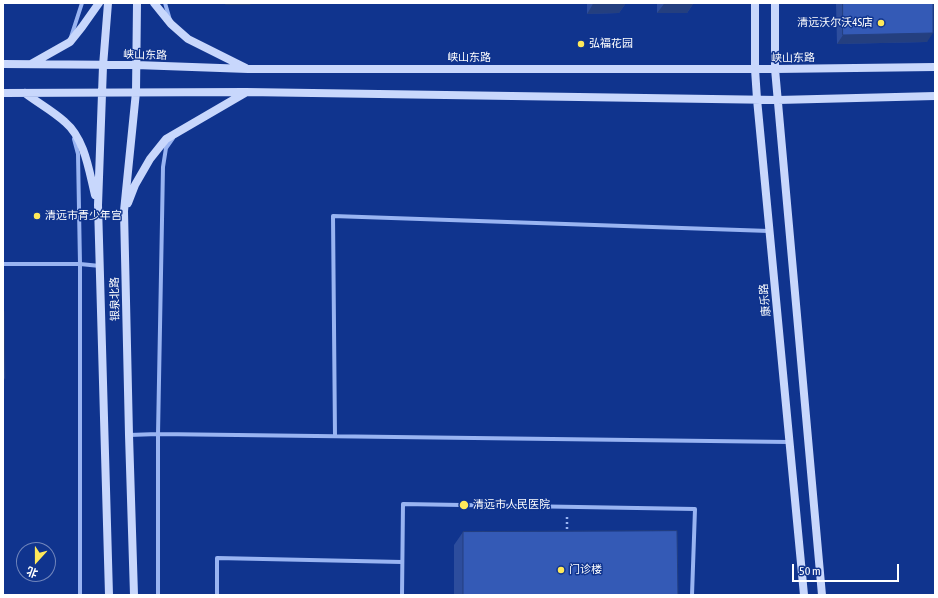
<!DOCTYPE html>
<html>
<head>
<meta charset="utf-8">
<style>
  body { margin:0 }
  #map { position:relative; width:938px; height:598px; overflow:hidden; background:#10348e; font-family:"Asap Condensed","Noto Sans SC",sans-serif }
  canvas { display:block }
  .frame { position:absolute; inset:0; border:4px solid #fff; pointer-events:none }
  .north { position:absolute; left:16px; top:542px; width:40px; height:40px; box-sizing:border-box; background:#10348e; border:1px solid #7085bb; border-radius:50%; rotate:201deg; font-size:11px; font-weight:700; line-height:16px; text-align:center; color:#fff }
  .north::after { content:''; display:block; margin:auto; width:14px; height:18px; background:#ffe95a; clip-path:polygon(50% 0,100% 100%,50% 72%,0 100%) }
  .scale { position:absolute; left:792px; top:564px; width:107px; height:18px; box-sizing:border-box; border:2px solid #fff; border-top:0; padding-left:5px; font-size:12px; line-height:14px; white-space:nowrap; color:#fff; -webkit-text-stroke:3px #10348e; paint-order:stroke }
</style>
</head>
<body>
<div id="map">
<canvas width="938" height="598"></canvas>
<div class="frame"></div>
<div class="north">北</div>
<div class="scale">50 m</div>
</div>
<script>
const ctx = document.querySelector('canvas').getContext('2d');
ctx.lineJoin = 'round';
function trace(path, color, width, dash) { ctx.strokeStyle = color; ctx.lineWidth = width; ctx.lineCap = dash ? 'butt' : 'round'; ctx.setLineDash(dash || []); ctx.stroke(path); }
function fill(path, color) { ctx.fillStyle = color; ctx.fill(path, 'evenodd'); }
function drawText(font, color, halo, rows, align = 'center') {
  ctx.font = font + ' "Asap Condensed","Noto Sans SC",sans-serif'; ctx.lineWidth = 3; ctx.setLineDash([]); ctx.textBaseline = 'middle'; ctx.strokeStyle = halo; ctx.fillStyle = color; for (const [text, x, y, turn = 0] of rows) {
    ctx.save(); ctx.translate(x, y); ctx.rotate((+turn || 0) * Math.PI / 180); ctx.textAlign = isNaN(turn) ? turn : align; if (halo) ctx.strokeText(text, 0, 0); ctx.fillText(text, 0, 0); ctx.restore();
  }
}
const path = new Path2D(`
  M 567,534 L 567,515`);
const street = new Path2D(`
  M 165,3 L 170,20
  M 71,37 L 82,3
  M 74,139 L 78,154 L 80,264 L 80,595
  M 3,264 L 80,264 L 100,266
  M 129,435 L 158,434 L 789,442
  M 335,436 L 333,216 L 769,231
  M 158,595 L 158,434 L 163,167 L 166,148 L 173,138
  M 217,595 L 217,558 L 402,562
  M 402,595 L 403,504 L 695,509 L 692,595`);
const secondary = new Path2D(`
  M 108,3 L 103,66 L 98,205 L 109,595
  M 154,3 L 171,24 L 188,39 L 246,68
  M 755,3 L 755,69 L 757,99 L 804,595
  M 775,3 L 775,69 L 822,595
  M 3,64 L 136,65 L 248,69 L 775,69 L 935,67
  M 31,64 L 70,42 L 82,27 L 99,3
  M 3,93 L 246,92 L 778,100 L 935,96
  M 25,93 C 38,103 53,111 65,122 C 85,139 89,171 95,195
  M 128,203 L 135,185 L 150,159 L 166,139 L 245,93
  M 134,595 L 129,435 L 124,211 L 136,92 L 137,3`);
const wall = new Path2D(`
  M 587,3 L 626,3 L 619,13 L 587,14 Z
  M 657,3 L 693,3 L 693,4 L 687,13 L 657,13 Z
  M 836,3 L 933,3 L 927,42 L 837,44 Z
  M 463,532 L 678,595 L 454,595 L 454,545 Z`);
const shadedWall = new Path2D(`
  M 226,3 L 251,3 L 250,5 L 225,5 Z
  M 626,3 L 619,13 L 587,14 L 593,4 Z
  M 664,4 L 693,4 L 687,13 L 657,13 Z
  M 933,33 L 927,42 L 837,44 L 843,35 Z`);
const building = new Path2D(`
  M 593,3 L 626,3 L 593,4 Z
  M 664,3 L 693,3 L 693,4 L 664,4 Z
  M 843,3 L 933,3 L 933,33 L 843,35 Z
  M 3,311 L 4,311 L 5,379 L 3,379 Z
  M 677,531 L 678,595 L 463,595 L 463,532 Z`);
const markers = [
  [881,23,4,"#ffe95a"],
  [581,44,4,"#ffe95a"],
  [37,216,4,"#ffe95a"],
  [464,505,5,"#ffe95a"],
  [561,570,4,"#ffe95a"]
];
const poiNames = [
  ["清远沃尔沃4S店",873,23,"right"],
  ["弘福花园",589,44],
  ["清远市青少年宫",45,216],
  ["清远市人民医院",473,505],
  ["门诊楼",569,570]
];
const streetNames = [
  ["峡山东路",145,55,1],
  ["峡山东路",469,58],
  ["峡山东路",793,58,-1],
  ["银泉北路",115,299,-91],
  ["康乐路",765,300,-95]
];
trace(path, '#99b4f2', 2.5, [2, 3]);
trace(street, '#99b4f2', 4);
trace(secondary, '#c8d7fc', 8);
fill(wall, '#2d4d9d');
fill(shadedWall, '#243f7f');
fill(building, '#345ab6');
trace(building, '#243f7f', 1);
for (const [x, y, r, color] of markers) { const dot = new Path2D(); dot.arc(x, y, r, 0, 2 * Math.PI); ctx.fillStyle = color; ctx.fill(dot); trace(dot, '#10348e', 1.5); }
drawText('11px', '#fff', '#10348e', poiNames, 'left');
drawText('11px', '#fff', '#10348e', streetNames);
</script>
</body>
</html>
